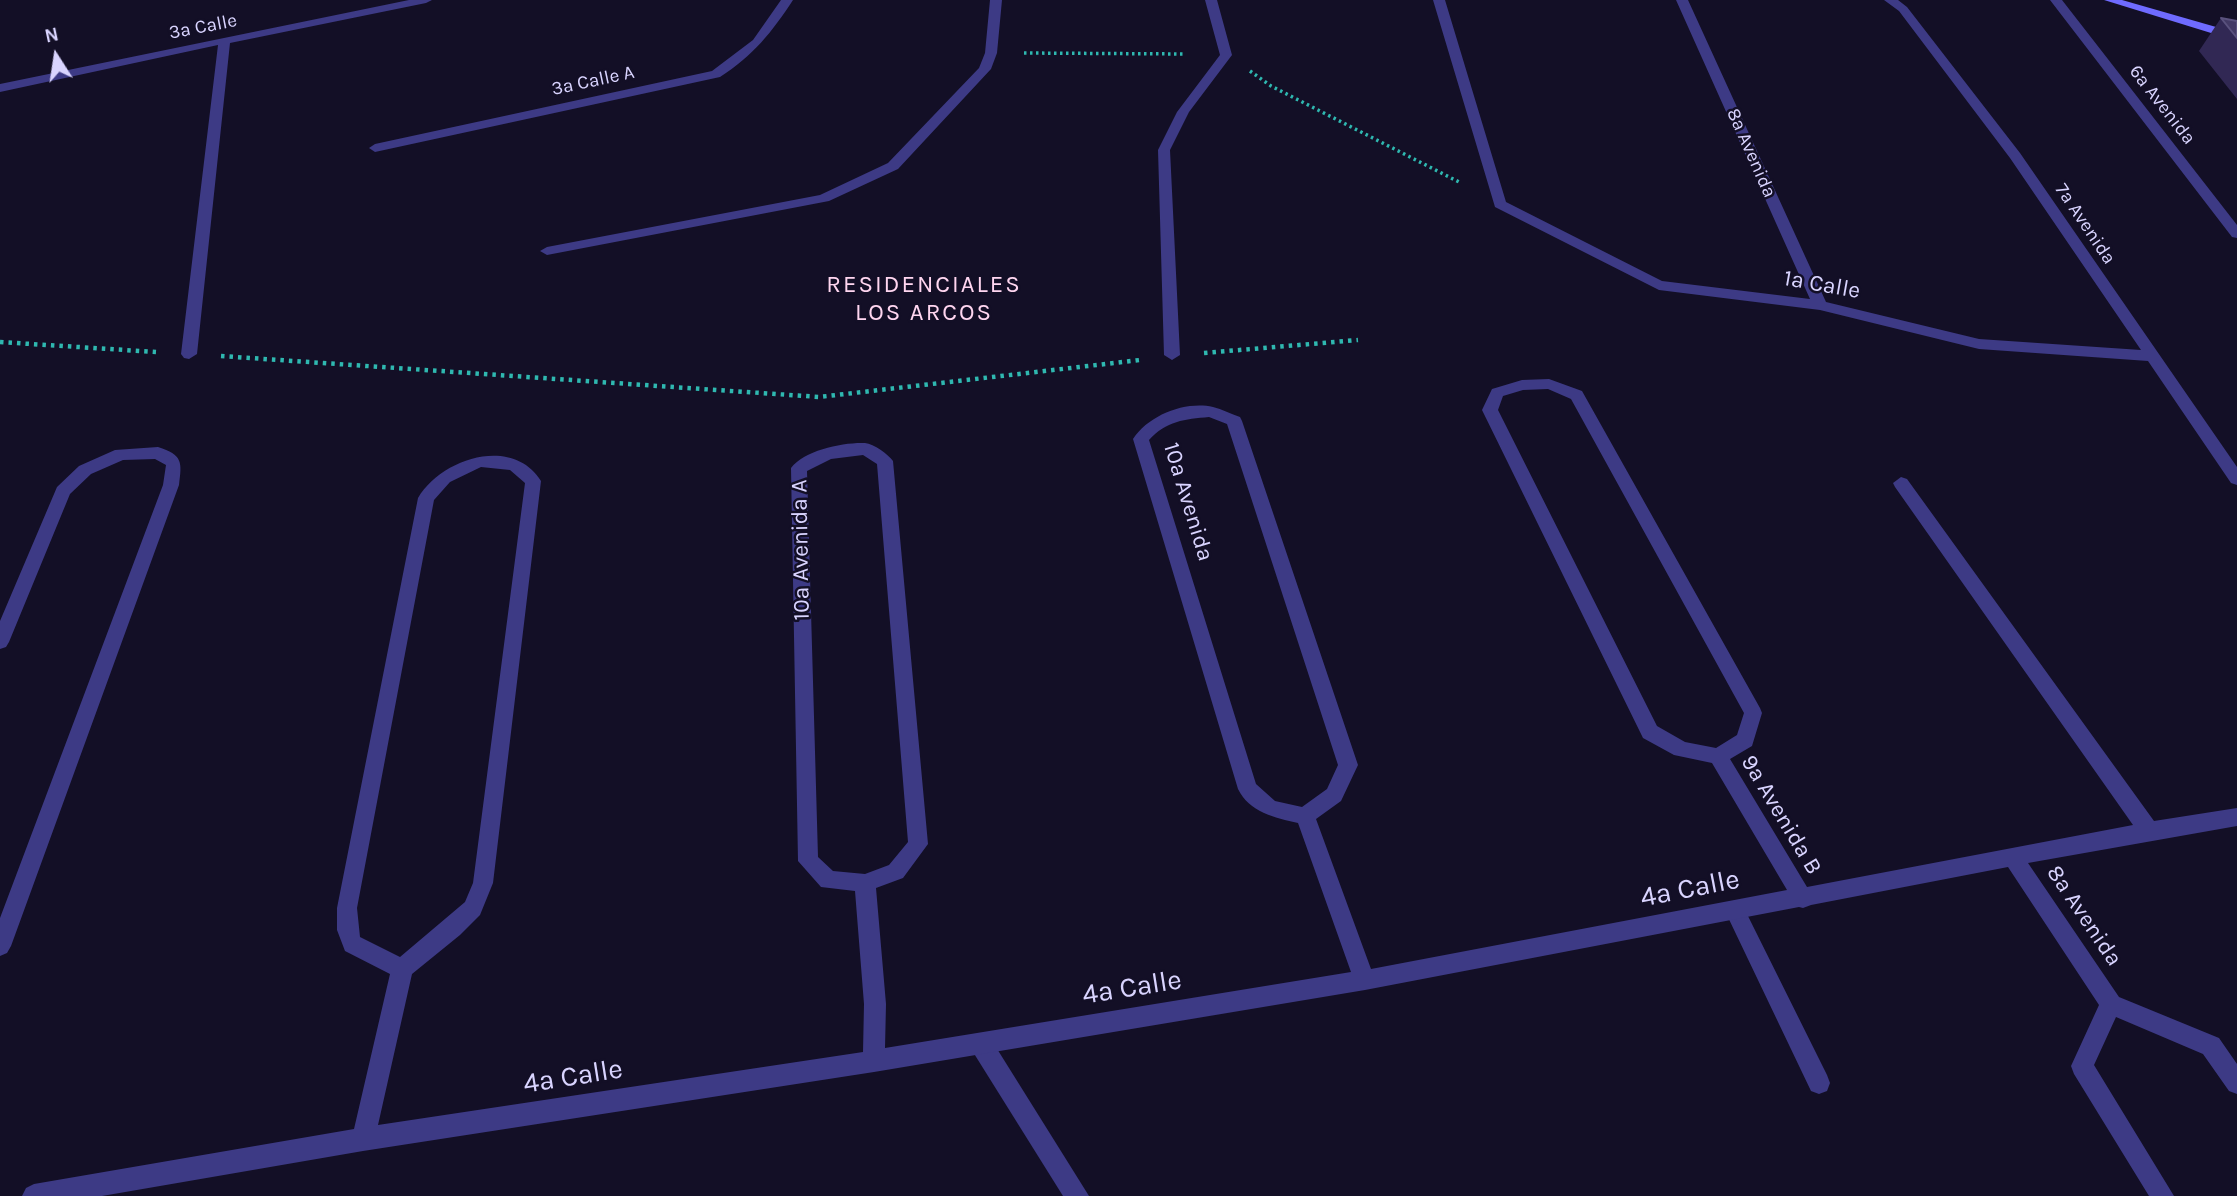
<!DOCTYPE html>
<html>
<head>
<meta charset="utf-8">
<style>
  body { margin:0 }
  #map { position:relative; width:2237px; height:1196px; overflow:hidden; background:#130f26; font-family:Karla,sans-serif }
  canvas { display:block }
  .north { position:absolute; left:21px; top:21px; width:70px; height:70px; -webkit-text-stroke:5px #130f26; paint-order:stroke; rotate:348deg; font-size:19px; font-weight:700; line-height:28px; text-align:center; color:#d9d4ff }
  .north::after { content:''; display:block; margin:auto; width:24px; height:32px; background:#d9d4ff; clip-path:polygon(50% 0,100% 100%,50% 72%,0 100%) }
</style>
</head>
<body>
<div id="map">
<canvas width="2237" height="1196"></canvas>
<div class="north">N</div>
</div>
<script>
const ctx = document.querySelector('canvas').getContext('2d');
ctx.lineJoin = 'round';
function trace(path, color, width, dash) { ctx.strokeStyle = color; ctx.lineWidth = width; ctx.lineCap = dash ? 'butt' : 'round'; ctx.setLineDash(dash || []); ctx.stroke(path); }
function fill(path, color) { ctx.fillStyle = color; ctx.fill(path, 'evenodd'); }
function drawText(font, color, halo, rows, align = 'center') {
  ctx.font = font + ' Karla,sans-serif'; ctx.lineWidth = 5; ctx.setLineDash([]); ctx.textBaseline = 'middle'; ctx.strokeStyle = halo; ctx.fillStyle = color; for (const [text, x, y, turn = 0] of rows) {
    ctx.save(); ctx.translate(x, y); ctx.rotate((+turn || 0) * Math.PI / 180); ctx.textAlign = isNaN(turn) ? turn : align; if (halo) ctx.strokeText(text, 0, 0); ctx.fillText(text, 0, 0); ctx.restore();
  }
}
const pathFar1 = new Path2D(`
  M 1024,53 L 1186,54
  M 1250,71 L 1271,86 L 1461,183`);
const path = new Path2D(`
  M 0,342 L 156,352
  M 1204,353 L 1358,340
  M 221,356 L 819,397 L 1140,360`);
const service = new Path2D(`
  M 1735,901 L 1742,904 L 1827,1075 L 1830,1083 L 1827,1091 L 1819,1094 L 1811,1091 L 1725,911 L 1728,904 Z
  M 981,1033 L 989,1036 L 1089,1196 L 1063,1196 L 973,1052 L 970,1044 L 973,1036 Z`);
const minor = new Path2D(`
  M 409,0 L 432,0 L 426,3 L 230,43 L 197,354 L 189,359 L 184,358 L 181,354 L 218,45 L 0,92 L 0,84 Z
  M 781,0 L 793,0 C 772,32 753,56 720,77 L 375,152 L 369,148 L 375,144 L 712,71 L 753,40 Z
  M 990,0 L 1002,0 L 997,53 L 991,69 L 898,169 L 829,201 L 547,255 L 540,251 L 547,247 L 820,195 L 888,163 L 979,68 L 985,53 Z
  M 1205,0 L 1217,0 L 1232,55 L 1189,112 L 1170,150 L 1180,355 L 1172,360 L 1164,355 L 1158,150 L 1177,112 L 1220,55 Z
  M 1433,0 L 1445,0 L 1506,202 L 1662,281 L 1810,299 L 1676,0 L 1688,0 L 1826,302 L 1979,339 L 2141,350 L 2010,158 L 1899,11 L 1884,0 L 1898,0 L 1907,7 L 2020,153 L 2237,467 L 2237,485 L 2231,483 L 2148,361 L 1979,349 L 1820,310 L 1659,290 L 1495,207 Z
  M 2050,0 L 2062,0 L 2237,225 L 2237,238 L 2232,237 Z
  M 1549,379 L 1582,391 L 1760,708 L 1762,713 L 1752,746 L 1730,759 L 1807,887 L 2133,825 L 1895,487 L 1893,483 L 1901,477 L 1907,479 L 2154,821 L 2237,808 L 2237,826 L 2028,863 L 2119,997 L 2219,1038 L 2237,1064 L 2237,1094 L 2229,1091 L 2203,1054 L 2116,1017 L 2094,1065 L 2174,1196 L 2149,1196 L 2074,1074 L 2071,1066 L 2099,1005 L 2008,867 L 1811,905 L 1803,908 L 1799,907 L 1365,990 L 874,1072 L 363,1151 L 102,1196 L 22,1196 L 26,1188 L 34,1184 L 354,1129 L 390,974 L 345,951 L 337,930 L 337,908 L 418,498 C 441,459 512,435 541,481 L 493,883 L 480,915 L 460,935 L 412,974 L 378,1125 L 863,1052 L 864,1004 L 855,891 L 821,887 L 798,861 L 791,468 C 804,450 844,442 865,443 C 874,444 888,454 893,461 L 928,844 L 903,878 L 876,888 L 886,1004 L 885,1048 L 1351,972 L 1298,823 C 1275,818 1249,812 1238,789 L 1133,439 C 1149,415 1185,401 1213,407 C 1222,409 1231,414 1240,417 L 1242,421 L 1358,765 L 1341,801 L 1316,819 L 1371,969 L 1787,890 L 1712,763 L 1674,755 L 1643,738 L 1482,410 L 1492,389 L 1522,380 ZM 1548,389 L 1571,399 L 1744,713 L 1737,735 L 1716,748 L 1685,742 L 1657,726 L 1498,410 L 1503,396 L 1523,390 ZM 1209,417 L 1227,424 L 1338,765 L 1327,789 L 1302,807 L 1275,801 L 1256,784 L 1149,440 C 1166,421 1185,419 1209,417 ZM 863,455 L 877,464 L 908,842 L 889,865 L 865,874 L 833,871 L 818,857 L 807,471 L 831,459 ZM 481,467 L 510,470 L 525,483 L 473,883 L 465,902 L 400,957 L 360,937 L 357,908 L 434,500 L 450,482 Z
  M 158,447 C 183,455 182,462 179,485 L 11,946 L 7,953 L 0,956 L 0,918 L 163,485 L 166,465 L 155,459 L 123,460 L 91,474 L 70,494 L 9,642 L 6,647 L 0,649 L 0,621 L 57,487 L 79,466 L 115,450 Z`);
const secondary = new Path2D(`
  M 2104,0 L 2122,0 L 2237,33 L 2237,41 Z`);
const wall = new Path2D(`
  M 2221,18 L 2237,21 L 2237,99 L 2199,51 Z`);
const building = new Path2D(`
  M 2221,18 L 2237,21 L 2237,38 Z`);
const farStreetnames = [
  ["3a Calle",203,27,-11],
  ["3a Calle A",593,81,-12],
  ["6a Avenida",2162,105,52],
  ["8a Avenida",1751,153,66],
  ["7a Avenida",2085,224,56]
];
const streetNames = [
  ["1a Calle",1822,285,10],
  ["10a Avenida",1188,502,73],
  ["10a Avenida A",801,550,-91],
  ["9a Avenida B",1781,815,59],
  ["8a Avenida",2084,916,56]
];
const neighbourhoodNames = [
  ["RESIDENCIALES",924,285],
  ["LOS ARCOS",924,313]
];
const nearStreetnames = [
  ["4a Calle",1690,889,-11],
  ["4a Calle",1132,988,-9],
  ["4a Calle",573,1077,-9]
];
trace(pathFar1, '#2fb8b0', 3.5, [2.5, 3.5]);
trace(path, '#2fb8b0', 4.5, [3.5, 5]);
fill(service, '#3d3a85');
fill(minor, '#3d3a85');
fill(secondary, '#6f6bff');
fill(wall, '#312854');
fill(building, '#433a66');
trace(building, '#5a527e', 2);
drawText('19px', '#d9d4ff', '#130f26', farStreetnames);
drawText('23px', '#d9d4ff', '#130f26', streetNames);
ctx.letterSpacing = '2px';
drawText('24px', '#ffd6f0', '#130f26', neighbourhoodNames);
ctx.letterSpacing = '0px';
drawText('28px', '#d9d4ff', '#130f26', nearStreetnames);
</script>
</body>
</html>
